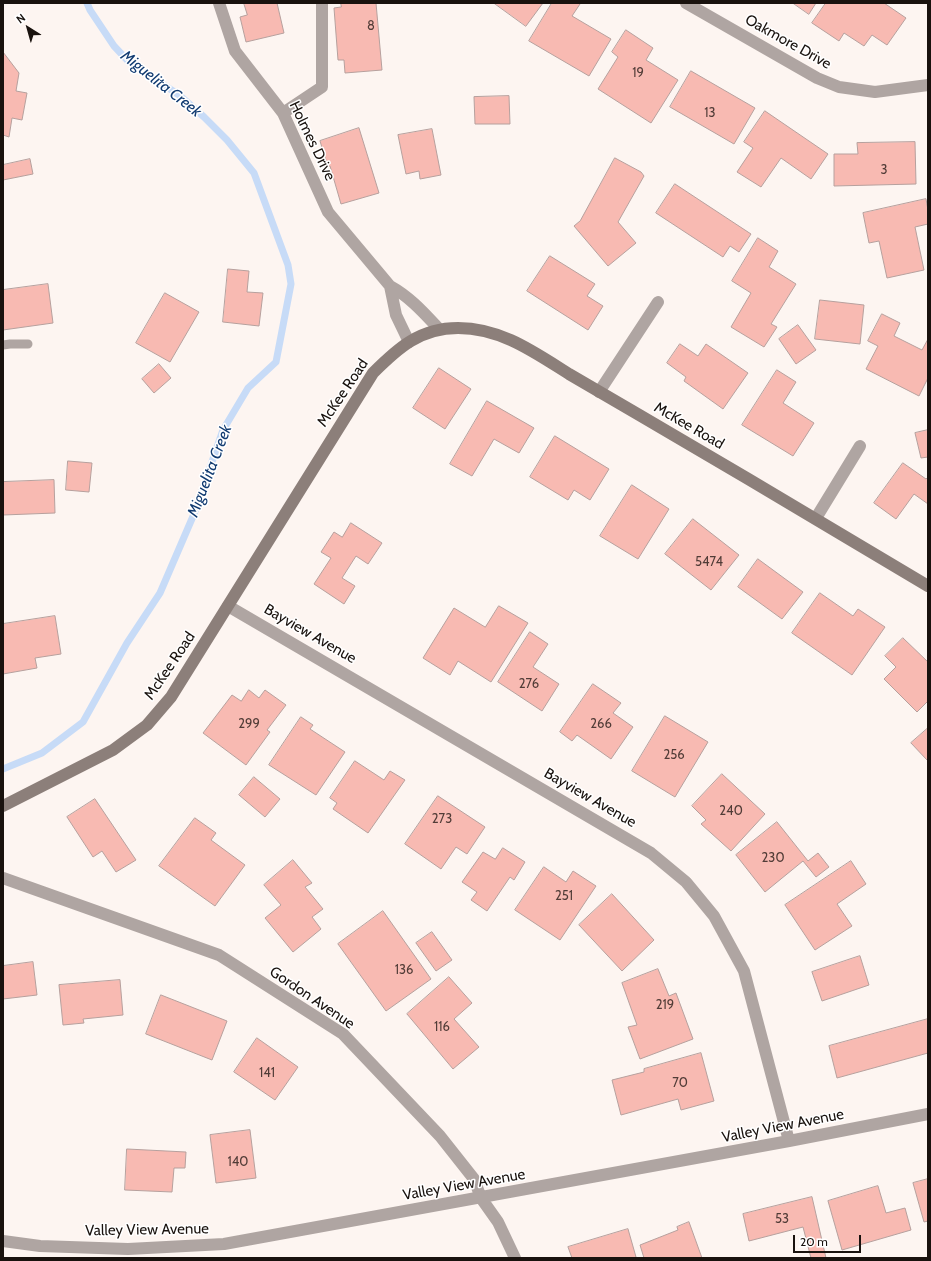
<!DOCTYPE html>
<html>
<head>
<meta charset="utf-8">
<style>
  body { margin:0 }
  #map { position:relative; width:931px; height:1261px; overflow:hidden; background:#fdf5f1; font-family:Cabin,sans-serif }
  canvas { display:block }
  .frame { position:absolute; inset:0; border:4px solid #19120e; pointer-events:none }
  .north { position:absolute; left:8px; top:8px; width:40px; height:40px; -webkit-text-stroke:3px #fff; paint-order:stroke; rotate:323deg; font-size:11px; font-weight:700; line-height:16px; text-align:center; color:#19120e }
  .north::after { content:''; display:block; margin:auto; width:14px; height:18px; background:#19120e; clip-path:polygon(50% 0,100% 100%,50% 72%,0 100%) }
  .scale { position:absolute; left:793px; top:1235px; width:68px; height:18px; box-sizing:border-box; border:2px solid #19120e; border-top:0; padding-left:5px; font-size:12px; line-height:14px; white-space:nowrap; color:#19120e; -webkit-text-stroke:3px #fff; paint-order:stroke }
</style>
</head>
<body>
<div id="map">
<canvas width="931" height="1261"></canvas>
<div class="frame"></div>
<div class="north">N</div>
<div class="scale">20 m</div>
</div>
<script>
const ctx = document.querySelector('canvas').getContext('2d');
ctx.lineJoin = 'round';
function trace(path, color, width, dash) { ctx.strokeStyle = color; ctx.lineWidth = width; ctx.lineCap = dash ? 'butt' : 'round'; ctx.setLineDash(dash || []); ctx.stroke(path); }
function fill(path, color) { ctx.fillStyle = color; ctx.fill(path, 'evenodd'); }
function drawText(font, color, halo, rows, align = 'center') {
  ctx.font = font + ' Cabin,sans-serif'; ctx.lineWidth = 3; ctx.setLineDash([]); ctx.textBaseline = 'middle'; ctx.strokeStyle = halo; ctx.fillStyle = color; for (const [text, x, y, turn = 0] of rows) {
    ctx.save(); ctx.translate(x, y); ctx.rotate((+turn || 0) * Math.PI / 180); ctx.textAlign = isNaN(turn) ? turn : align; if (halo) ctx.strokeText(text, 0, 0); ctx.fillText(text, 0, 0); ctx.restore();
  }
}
const stream = new Path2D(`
  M 3,769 L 42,753 L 83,722 L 127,643 L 160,593 L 194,514 L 223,430 L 248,388 L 276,362 L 291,284 L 288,265 L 254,173 L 227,140 L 204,117 L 179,95 L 129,62 L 114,46 L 90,10 L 87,3`);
const building = new Path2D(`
  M 244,3 L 277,3 L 284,33 L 246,42 L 240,17 L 247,15 Z
  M 341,3 L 376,3 L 382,70 L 345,73 L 344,60 L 338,60 L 334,8 L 341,7 Z
  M 494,3 L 543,3 L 526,26 Z
  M 552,3 L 577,3 L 580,4 L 572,16 L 611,39 L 589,76 L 529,41 Z
  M 793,3 L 816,3 L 809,14 Z
  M 826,3 L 884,3 L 906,18 L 887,45 L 872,35 L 864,46 L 844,33 L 839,41 L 812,23 Z
  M 626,30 L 653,48 L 646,60 L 678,80 L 651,123 L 598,89 L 618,57 L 612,52 Z
  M 3,52 L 19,73 L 16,91 L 27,93 L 22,120 L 12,118 L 9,137 L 3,135 Z
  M 691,71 L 755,108 L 734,144 L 670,107 Z
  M 509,96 L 510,124 L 475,124 L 474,97 Z
  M 765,111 L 828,154 L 811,179 L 781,158 L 761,187 L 737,172 L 753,148 L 744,142 Z
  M 359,128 L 379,193 L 341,204 L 330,166 L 328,167 L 320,141 Z
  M 432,129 L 441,175 L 420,179 L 419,171 L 406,174 L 398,135 Z
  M 915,142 L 916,184 L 834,186 L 834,154 L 858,154 L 857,143 Z
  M 615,158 L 641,172 L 644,176 L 618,222 L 636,243 L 608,266 L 574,226 L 580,221 Z
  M 30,159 L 33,174 L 3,180 L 3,165 Z
  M 675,184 L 751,234 L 739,252 L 730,246 L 723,257 L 656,213 Z
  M 926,199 L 928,210 L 928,224 L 915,227 L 924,270 L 887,278 L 879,241 L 869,243 L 863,213 Z
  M 758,238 L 778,251 L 769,267 L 796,284 L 771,324 L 777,327 L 764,347 L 731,327 L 751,293 L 732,281 Z
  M 550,256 L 595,284 L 587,296 L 603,306 L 588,330 L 527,291 Z
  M 228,269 L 249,271 L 247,292 L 263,293 L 259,326 L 223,322 Z
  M 48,284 L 53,323 L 3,330 L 3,290 Z
  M 165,293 L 199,312 L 170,362 L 136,343 Z
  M 820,300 L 864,305 L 860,344 L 815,339 Z
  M 882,314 L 900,323 L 894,336 L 922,350 L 928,339 L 928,378 L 919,396 L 866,369 L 878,346 L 868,341 Z
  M 798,325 L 816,350 L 796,364 L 779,339 Z
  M 680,344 L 698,356 L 706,344 L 748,373 L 723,409 L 684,381 L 686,377 L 667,363 Z
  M 159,364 L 171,378 L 154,393 L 142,379 Z
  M 439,368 L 471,389 L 445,429 L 413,408 Z
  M 777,370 L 796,382 L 783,403 L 814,423 L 793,456 L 742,425 Z
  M 487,401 L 534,428 L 519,453 L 494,439 L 472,476 L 450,464 Z
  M 928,430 L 928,457 L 921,458 L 915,433 Z
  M 555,436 L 609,469 L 590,500 L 574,490 L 568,500 L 530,477 Z
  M 68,461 L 92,463 L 89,492 L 66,490 Z
  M 903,463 L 926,479 L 928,477 L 928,504 L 914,494 L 896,519 L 874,503 Z
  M 54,480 L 55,513 L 3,515 L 3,482 Z
  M 632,485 L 669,509 L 638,559 L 600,536 Z
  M 693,519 L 739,555 L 711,590 L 665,554 Z
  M 351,523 L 382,543 L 368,564 L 356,556 L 342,578 L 355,586 L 344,604 L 314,584 L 331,558 L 321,552 L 334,532 L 342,537 Z
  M 758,559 L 803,592 L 782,619 L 738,587 Z
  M 820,593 L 853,616 L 858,609 L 885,627 L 852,675 L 792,633 Z
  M 499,606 L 528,623 L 491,682 L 458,661 L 450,675 L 423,658 L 454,608 L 485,627 Z
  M 55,616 L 61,654 L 35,658 L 37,668 L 3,674 L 3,624 Z
  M 530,632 L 548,644 L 533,667 L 559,684 L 542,711 L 498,682 Z
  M 903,638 L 928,662 L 928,701 L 917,712 L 884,679 L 896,667 L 885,656 Z
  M 593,684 L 621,703 L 613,713 L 633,727 L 611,759 L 577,735 L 572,741 L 560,732 Z
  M 249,690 L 259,698 L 265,690 L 286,705 L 267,730 L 270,732 L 246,765 L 203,733 L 232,695 L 241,701 Z
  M 665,716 L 708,742 L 675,797 L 632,771 Z
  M 301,717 L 313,725 L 310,729 L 345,752 L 316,795 L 269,765 Z
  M 928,728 L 928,759 L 927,760 L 911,743 Z
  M 355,761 L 384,780 L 390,771 L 405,780 L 368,833 L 333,809 L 337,803 L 330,798 Z
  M 722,774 L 765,814 L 731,851 L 701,824 L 706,820 L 692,806 Z
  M 254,777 L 280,799 L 265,817 L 239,795 Z
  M 438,796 L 485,827 L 467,854 L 456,847 L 441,869 L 405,844 Z
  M 95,799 L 136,860 L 116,872 L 102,851 L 93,857 L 67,817 Z
  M 195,818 L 216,833 L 211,840 L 245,865 L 215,906 L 159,866 Z
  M 777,822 L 808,861 L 818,853 L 829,867 L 816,877 L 803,861 L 765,892 L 736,855 Z
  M 503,848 L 525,862 L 514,880 L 510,877 L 487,911 L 471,900 L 477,892 L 462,882 L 483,852 L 495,859 Z
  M 293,860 L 312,883 L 305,887 L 323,909 L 312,917 L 321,929 L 293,952 L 265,918 L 281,905 L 264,885 Z
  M 851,861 L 866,884 L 837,904 L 852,926 L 815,950 L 785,905 Z
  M 544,867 L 566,882 L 573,871 L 596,886 L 560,940 L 515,910 Z
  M 612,894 L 654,940 L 622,971 L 579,925 Z
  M 383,911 L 431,979 L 386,1011 L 338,944 Z
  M 432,932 L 452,960 L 436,971 L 416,943 Z
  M 860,956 L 869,985 L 822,1001 L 812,972 Z
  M 33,962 L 37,995 L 3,999 L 3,966 Z
  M 658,969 L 669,996 L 676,993 L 693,1039 L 640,1059 L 628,1027 L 637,1025 L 622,983 Z
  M 449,977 L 472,1003 L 454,1019 L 479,1047 L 453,1069 L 407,1014 Z
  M 120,980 L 123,1015 L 83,1019 L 84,1023 L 63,1025 L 59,985 Z
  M 161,995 L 227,1021 L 212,1060 L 146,1034 Z
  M 928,1019 L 928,1053 L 837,1078 L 829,1046 Z
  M 257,1038 L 298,1067 L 275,1100 L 234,1072 Z
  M 701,1053 L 714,1101 L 681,1110 L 678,1099 L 621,1115 L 612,1080 L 644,1072 L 644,1069 Z
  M 250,1130 L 256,1178 L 216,1183 L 210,1135 Z
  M 127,1149 L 186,1152 L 185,1168 L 174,1168 L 172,1192 L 125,1190 Z
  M 928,1179 L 928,1221 L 924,1222 L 913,1183 Z
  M 878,1186 L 886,1213 L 905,1208 L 911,1230 L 842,1250 L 828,1201 Z
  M 812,1197 L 826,1258 L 811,1258 L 803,1227 L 749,1241 L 743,1214 Z
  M 689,1222 L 702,1258 L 644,1258 L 640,1245 L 678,1230 L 677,1227 Z
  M 628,1229 L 636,1257 L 633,1258 L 572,1258 L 568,1247 Z`);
const lane = new Path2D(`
  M 3,345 L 10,344 L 28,344`);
const street = new Path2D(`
  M 219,3 L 235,51 L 283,113 L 328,212 L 390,286 C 410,297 424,313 439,329
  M 686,3 L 817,78 L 839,87 L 875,92 L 928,85
  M 283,113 L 322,87 L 322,3
  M 390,286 L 396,315 L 409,342
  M 599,392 L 658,302
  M 816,518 L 860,446
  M 228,606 L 651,853 L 686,882 L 714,916 L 744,971 L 789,1141
  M 3,878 L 219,955 L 343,1034 L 440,1136 L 474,1179 L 481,1198 L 498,1222 L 515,1258
  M 3,1241 L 40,1246 L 128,1249 L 224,1244 L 789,1141 L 928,1114`);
const secondary = new Path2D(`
  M 3,806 L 113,750 L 147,725 L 171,697 L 373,373 C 398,348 420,328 458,328 C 501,328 534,352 569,374 C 593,388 617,402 641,416 C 737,472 833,529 928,586`);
const numberNames = [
  ["8",371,26],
  ["19",638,73],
  ["13",710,113],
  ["3",884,170],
  ["5474",709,562],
  ["276",529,684],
  ["299",249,724],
  ["266",601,724],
  ["256",674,755],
  ["240",731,811],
  ["273",442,819],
  ["230",773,858],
  ["251",564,896],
  ["136",404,970],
  ["219",665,1005],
  ["116",442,1027],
  ["141",267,1073],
  ["70",680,1083],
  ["140",238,1162],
  ["53",782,1219]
];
const streetNames = [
  ["Oakmore Drive",788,42,29],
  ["Holmes Drive",312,141,64],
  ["McKee Road",343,393,-56],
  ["McKee Road",689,426,30],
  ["Bayview Avenue",310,634,30],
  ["McKee Road",170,666,-56],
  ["Bayview Avenue",590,798,30],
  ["Gordon Avenue",312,998,34],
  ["Valley View Avenue",783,1126,-11],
  ["Valley View Avenue",464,1185,-10],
  ["Valley View Avenue",147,1230,-1]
];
const waterNames = [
  ["Miguelita Creek",161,84,38],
  ["Miguelita Creek",210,471,-69]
];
trace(stream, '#c7dbf7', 7);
fill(building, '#f8bab2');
trace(building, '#b6a09d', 1);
trace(lane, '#afa5a2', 9);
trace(street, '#afa5a2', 12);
trace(secondary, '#8c7f7a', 12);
drawText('13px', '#513c37', null, numberNames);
drawText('15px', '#19120e', '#fff', streetNames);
drawText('italic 16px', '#113b71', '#fff', waterNames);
</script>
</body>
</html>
